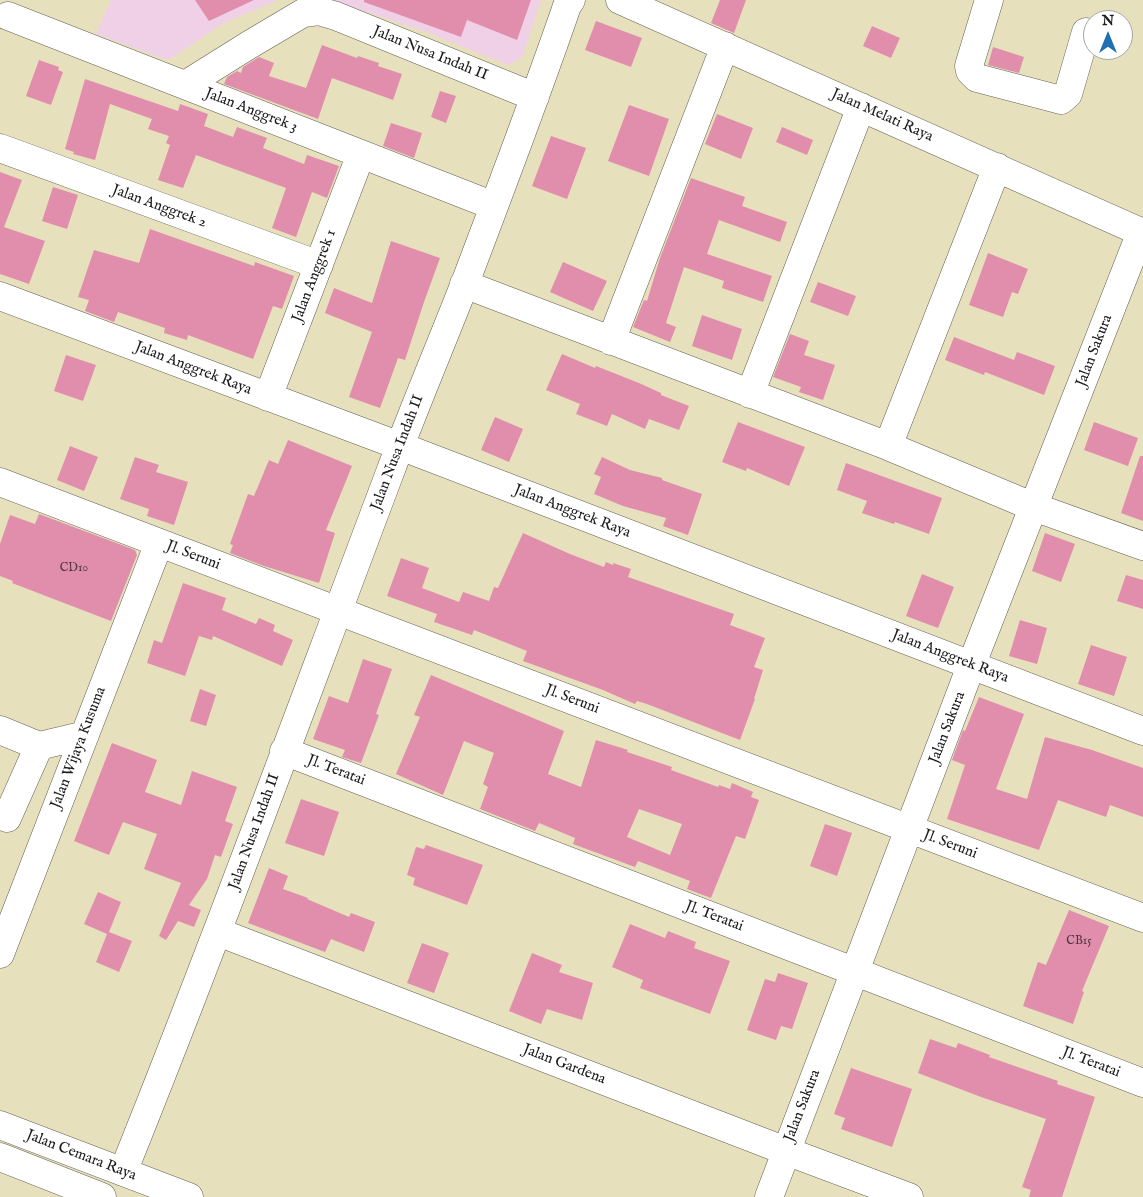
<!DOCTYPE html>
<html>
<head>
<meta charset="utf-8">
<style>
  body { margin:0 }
  #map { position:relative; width:1143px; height:1197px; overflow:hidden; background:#e7e0bc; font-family:"IM FELL English",serif }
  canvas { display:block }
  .north { position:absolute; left:1083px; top:10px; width:50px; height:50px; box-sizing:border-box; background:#fff; border:1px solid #a4a4a4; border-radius:50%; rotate:0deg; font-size:14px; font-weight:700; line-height:20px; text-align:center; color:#1c1c1c }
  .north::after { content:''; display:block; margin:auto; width:18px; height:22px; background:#1f6fb2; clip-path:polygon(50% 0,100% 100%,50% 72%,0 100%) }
</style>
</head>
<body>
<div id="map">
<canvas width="1143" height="1197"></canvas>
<div class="north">N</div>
</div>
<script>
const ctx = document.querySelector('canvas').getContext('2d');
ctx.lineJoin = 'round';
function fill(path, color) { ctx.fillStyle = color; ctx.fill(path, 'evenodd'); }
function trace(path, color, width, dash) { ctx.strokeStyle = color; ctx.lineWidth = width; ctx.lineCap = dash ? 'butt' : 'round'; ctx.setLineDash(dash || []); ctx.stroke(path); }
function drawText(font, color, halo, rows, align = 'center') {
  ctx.font = font + ' "IM FELL English",serif'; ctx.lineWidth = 4; ctx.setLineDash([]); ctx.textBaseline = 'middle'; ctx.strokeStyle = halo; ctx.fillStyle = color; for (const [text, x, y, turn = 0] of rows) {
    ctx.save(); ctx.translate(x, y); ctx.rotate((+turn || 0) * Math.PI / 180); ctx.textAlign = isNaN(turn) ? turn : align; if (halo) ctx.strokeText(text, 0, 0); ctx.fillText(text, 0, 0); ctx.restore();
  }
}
const built = new Path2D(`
  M 111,0 L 278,0 L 224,23 L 168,60 L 96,34 Z
  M 331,0 L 541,0 L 522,58 L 508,65 L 426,32 Z`);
const building = new Path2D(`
  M 195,0 L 254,0 L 209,21 Z
  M 364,0 L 531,0 L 517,40 L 467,20 L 461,37 L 364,2 Z
  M 720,0 L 746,0 L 734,33 L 711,23 Z
  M 596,21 L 642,38 L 631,67 L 585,50 Z
  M 872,26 L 900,38 L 891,58 L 863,46 Z
  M 322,45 L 357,58 L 358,56 L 379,63 L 378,66 L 402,74 L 393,100 L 332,78 L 318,119 L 224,84 L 227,77 L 237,71 L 241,73 L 243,67 L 259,57 L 274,63 L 269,76 L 306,88 Z
  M 993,47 L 1024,57 L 1019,73 L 988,65 Z
  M 39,60 L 59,67 L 58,70 L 63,72 L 51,105 L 26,96 Z
  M 85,79 L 178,111 L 180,104 L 208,114 L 204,126 L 233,137 L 237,127 L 267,138 L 263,148 L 304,164 L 307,155 L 339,166 L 327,198 L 312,192 L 296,237 L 272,228 L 286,188 L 196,155 L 183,188 L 158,180 L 170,145 L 166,143 L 169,136 L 148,129 L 152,119 L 110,104 L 95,160 L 73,154 L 74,152 L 65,149 Z
  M 440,91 L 456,96 L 446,123 L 431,117 Z
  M 629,105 L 669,119 L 649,176 L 608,161 Z
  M 717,114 L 753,128 L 741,159 L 705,144 Z
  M 391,123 L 422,133 L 414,158 L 383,146 Z
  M 782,127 L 813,140 L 807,155 L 776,142 Z
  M 551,136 L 586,148 L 567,199 L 532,186 Z
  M 0,172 L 22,180 L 4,227 L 45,241 L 29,284 L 0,274 Z
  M 691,178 L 745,197 L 742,206 L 787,222 L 780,242 L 719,220 L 707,254 L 772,276 L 763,302 L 722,288 L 724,281 L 684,267 L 666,323 L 676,327 L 670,342 L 633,327 L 644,300 L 647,301 L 660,258 Z
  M 53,187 L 78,195 L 67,229 L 42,221 Z
  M 150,229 L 254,266 L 255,262 L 294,276 L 282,309 L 273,306 L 253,359 L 188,335 L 187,340 L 164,333 L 165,328 L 118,312 L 114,322 L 85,311 L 89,300 L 78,297 L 94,250 L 139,263 Z
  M 391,241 L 440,258 L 424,302 L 405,360 L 398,358 L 380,408 L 349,397 L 372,332 L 325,313 L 334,288 L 372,303 Z
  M 988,253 L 1028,269 L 1018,294 L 1012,292 L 1003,317 L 969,305 Z
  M 563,262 L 607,281 L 593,311 L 550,292 Z
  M 818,282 L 856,296 L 848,316 L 810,302 Z
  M 702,315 L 742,329 L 732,360 L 692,346 Z
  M 790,334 L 809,341 L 804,355 L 835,365 L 823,400 L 799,392 L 801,387 L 773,377 Z
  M 954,337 L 1014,360 L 1017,352 L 1055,366 L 1044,395 L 985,372 L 984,375 L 945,360 Z
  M 562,354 L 595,368 L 596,366 L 639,383 L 661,393 L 661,395 L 689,406 L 679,430 L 649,419 L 645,429 L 612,414 L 607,426 L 576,414 L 580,404 L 546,390 Z
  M 66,355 L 96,365 L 83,401 L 54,391 Z
  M 495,417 L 523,429 L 509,462 L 481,450 Z
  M 738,422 L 805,447 L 789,486 L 747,468 L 746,471 L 722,462 Z
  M 1094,422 L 1138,438 L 1128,466 L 1084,450 Z
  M 288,440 L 352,466 L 326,530 L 335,533 L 319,583 L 264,566 L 230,553 L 233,545 L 230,544 L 248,494 L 254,496 L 269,460 L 278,464 Z
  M 70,446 L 98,457 L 84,491 L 57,480 Z
  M 1140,456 L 1143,456 L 1143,521 L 1121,513 Z
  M 135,457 L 159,465 L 156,472 L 188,482 L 174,525 L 147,516 L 149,509 L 120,499 Z
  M 602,457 L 630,470 L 662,478 L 662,480 L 702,494 L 688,535 L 663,526 L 666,518 L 623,506 L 594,494 L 601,477 L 594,474 Z
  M 846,463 L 942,498 L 929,534 L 895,522 L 894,524 L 862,513 L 867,501 L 837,490 Z
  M 39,514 L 135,550 L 137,555 L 111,621 L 12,583 L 13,581 L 0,576 L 0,544 L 10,515 L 35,524 Z
  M 523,533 L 570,554 L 604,567 L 606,562 L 613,565 L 613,563 L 631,569 L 628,577 L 734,614 L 730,625 L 765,638 L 754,667 L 763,670 L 754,699 L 755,699 L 740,740 L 647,704 L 637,701 L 635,704 L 603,690 L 523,661 L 527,651 L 474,630 L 472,635 L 434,622 L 437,614 L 387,596 L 401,558 L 429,568 L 422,588 L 459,602 L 463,592 L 489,601 L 494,587 L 498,588 Z
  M 1045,533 L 1075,544 L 1061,582 L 1032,571 Z
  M 922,574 L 954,587 L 938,628 L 906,616 Z
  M 1126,575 L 1143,580 L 1143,609 L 1117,601 Z
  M 183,583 L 226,598 L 222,610 L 256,624 L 259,618 L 275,625 L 273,631 L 293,640 L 282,666 L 213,636 L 212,640 L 199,636 L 185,676 L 147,663 L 154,640 L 162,643 Z
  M 1020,620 L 1047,628 L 1037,664 L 1009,656 Z
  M 1091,645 L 1127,657 L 1114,696 L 1078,684 Z
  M 363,659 L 392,669 L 376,714 L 379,715 L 361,763 L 342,757 L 345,750 L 313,739 L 329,696 L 348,703 Z
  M 431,675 L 564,731 L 548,774 L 581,787 L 596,740 L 628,750 L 627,752 L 672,767 L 671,770 L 718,787 L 719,785 L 730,789 L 732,783 L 753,792 L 751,797 L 759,800 L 745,839 L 736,836 L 711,898 L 687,889 L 690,881 L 638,861 L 635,867 L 573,844 L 575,838 L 539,823 L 535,831 L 480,809 L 488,787 L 483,784 L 494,753 L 464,741 L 443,795 L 396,774 L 420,717 L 414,715 ZM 639,809 L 682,824 L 670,855 L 627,837 Z
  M 200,689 L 216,695 L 206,726 L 190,721 Z
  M 979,697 L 1024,714 L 996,789 L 1027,799 L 1045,737 L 1092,750 L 1143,768 L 1143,817 L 1110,805 L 1106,817 L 1058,800 L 1039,850 L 947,819 L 965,765 L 952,760 L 963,730 L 965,731 Z
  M 112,743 L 157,760 L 145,792 L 181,805 L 192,771 L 237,787 L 225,821 L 233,824 L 221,857 L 215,855 L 207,879 L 189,905 L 201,910 L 194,927 L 178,921 L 166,940 L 159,936 L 181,883 L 144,869 L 157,834 L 123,822 L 109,855 L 74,841 Z
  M 301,799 L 339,812 L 324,856 L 285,843 Z
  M 825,824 L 852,833 L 837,876 L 810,866 Z
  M 426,845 L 483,865 L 467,905 L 413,885 L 415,878 L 407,875 L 416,847 L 424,849 Z
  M 269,868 L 288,876 L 283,889 L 308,898 L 307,899 L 349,917 L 351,913 L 375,922 L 364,952 L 331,939 L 325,952 L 248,923 Z
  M 98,892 L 121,902 L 109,932 L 132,941 L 119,972 L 96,962 L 107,934 L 84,924 Z
  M 1069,910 L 1109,926 L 1082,991 L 1084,992 L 1073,1024 L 1023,1006 L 1038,962 L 1046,965 Z
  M 630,924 L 665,938 L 668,931 L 696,942 L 694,948 L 730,961 L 710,1014 L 640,988 L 643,980 L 612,967 Z
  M 422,943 L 449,953 L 434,993 L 407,983 Z
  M 532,953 L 562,965 L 559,972 L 593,983 L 582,1020 L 547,1009 L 541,1024 L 509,1011 Z
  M 778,973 L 808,983 L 792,1029 L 781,1026 L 776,1040 L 747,1030 L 765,979 L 775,982 Z
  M 930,1039 L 956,1048 L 958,1043 L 990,1055 L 989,1057 L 1058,1081 L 1057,1084 L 1095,1097 L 1062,1197 L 1029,1197 L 1031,1190 L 1022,1187 L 1046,1119 L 981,1097 L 918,1073 Z
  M 851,1068 L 912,1089 L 892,1147 L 841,1129 L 845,1118 L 834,1114 Z`);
const minor = new Path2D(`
  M 620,0 L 1143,233
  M 989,0 L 969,66 L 970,71 L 977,78 L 1061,100 L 1068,94 L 1086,32
  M 8,16 L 494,206
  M 185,85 L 249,45 L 303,13 L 319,11 L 336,16 L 535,97
  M 0,148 L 319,265
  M 464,284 L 888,446 L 1034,507 L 1143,546
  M 0,296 L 400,446 L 1143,731
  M 611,341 L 725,46
  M 750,394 L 861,107
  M 268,397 L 361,154
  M 888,446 L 997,167
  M 0,482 L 1143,918
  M 0,730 L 39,746
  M 284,751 L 1143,1083
  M 7,818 L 39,746 L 85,735
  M 218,932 L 786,1151 L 909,1197
  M 0,954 L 159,543
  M 0,1125 L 189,1197
  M 0,1157 L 102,1197
  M 123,1172 C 216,941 301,708 389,475 C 413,410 440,347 465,283 C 500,191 535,99 567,6 L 571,0
  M 769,1197 L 971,666 L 1141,232`);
const numberNames = [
  ["CD10",74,569],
  ["CB15",1079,942]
];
const streetNames = [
  ["Jalan Nusa Indah II",430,54,22],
  ["Jalan Anggrek 3",251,111,21],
  ["Jalan Melati Raya",882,116,24],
  ["Jalan Anggrek 2",159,207,20],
  ["Jalan Anggrek 1",315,276,-69],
  ["Jalan Sakura",1095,351,-69],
  ["Jalan Anggrek Raya",193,369,21],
  ["Jalan Nusa Indah II",398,453,-69],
  ["Jalan Anggrek Raya",572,512,21],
  ["Jl. Seruni",193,556,21],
  ["Jalan Anggrek Raya",950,657,21],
  ["Jl. Seruni",572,700,21],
  ["Jalan Sakura",948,728,-69],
  ["Jalan Wijaya Kusuma",79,748,-69],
  ["Jl. Teratai",336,771,21],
  ["Jalan Nusa Indah II",255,832,-70],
  ["Jl. Seruni",950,845,21],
  ["Jl. Teratai",714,917,21],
  ["Jl. Teratai",1091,1063,21],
  ["Jalan Gardena",564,1065,21],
  ["Jalan Sakura",803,1106,-69],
  ["Jalan Cemara Raya",81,1156,21]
];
fill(built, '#efd0e6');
fill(building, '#e18ead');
trace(minor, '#636154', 29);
trace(minor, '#fff', 28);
drawText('12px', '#4d3840', null, numberNames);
drawText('15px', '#1c1c1c', '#fff', streetNames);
</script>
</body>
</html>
